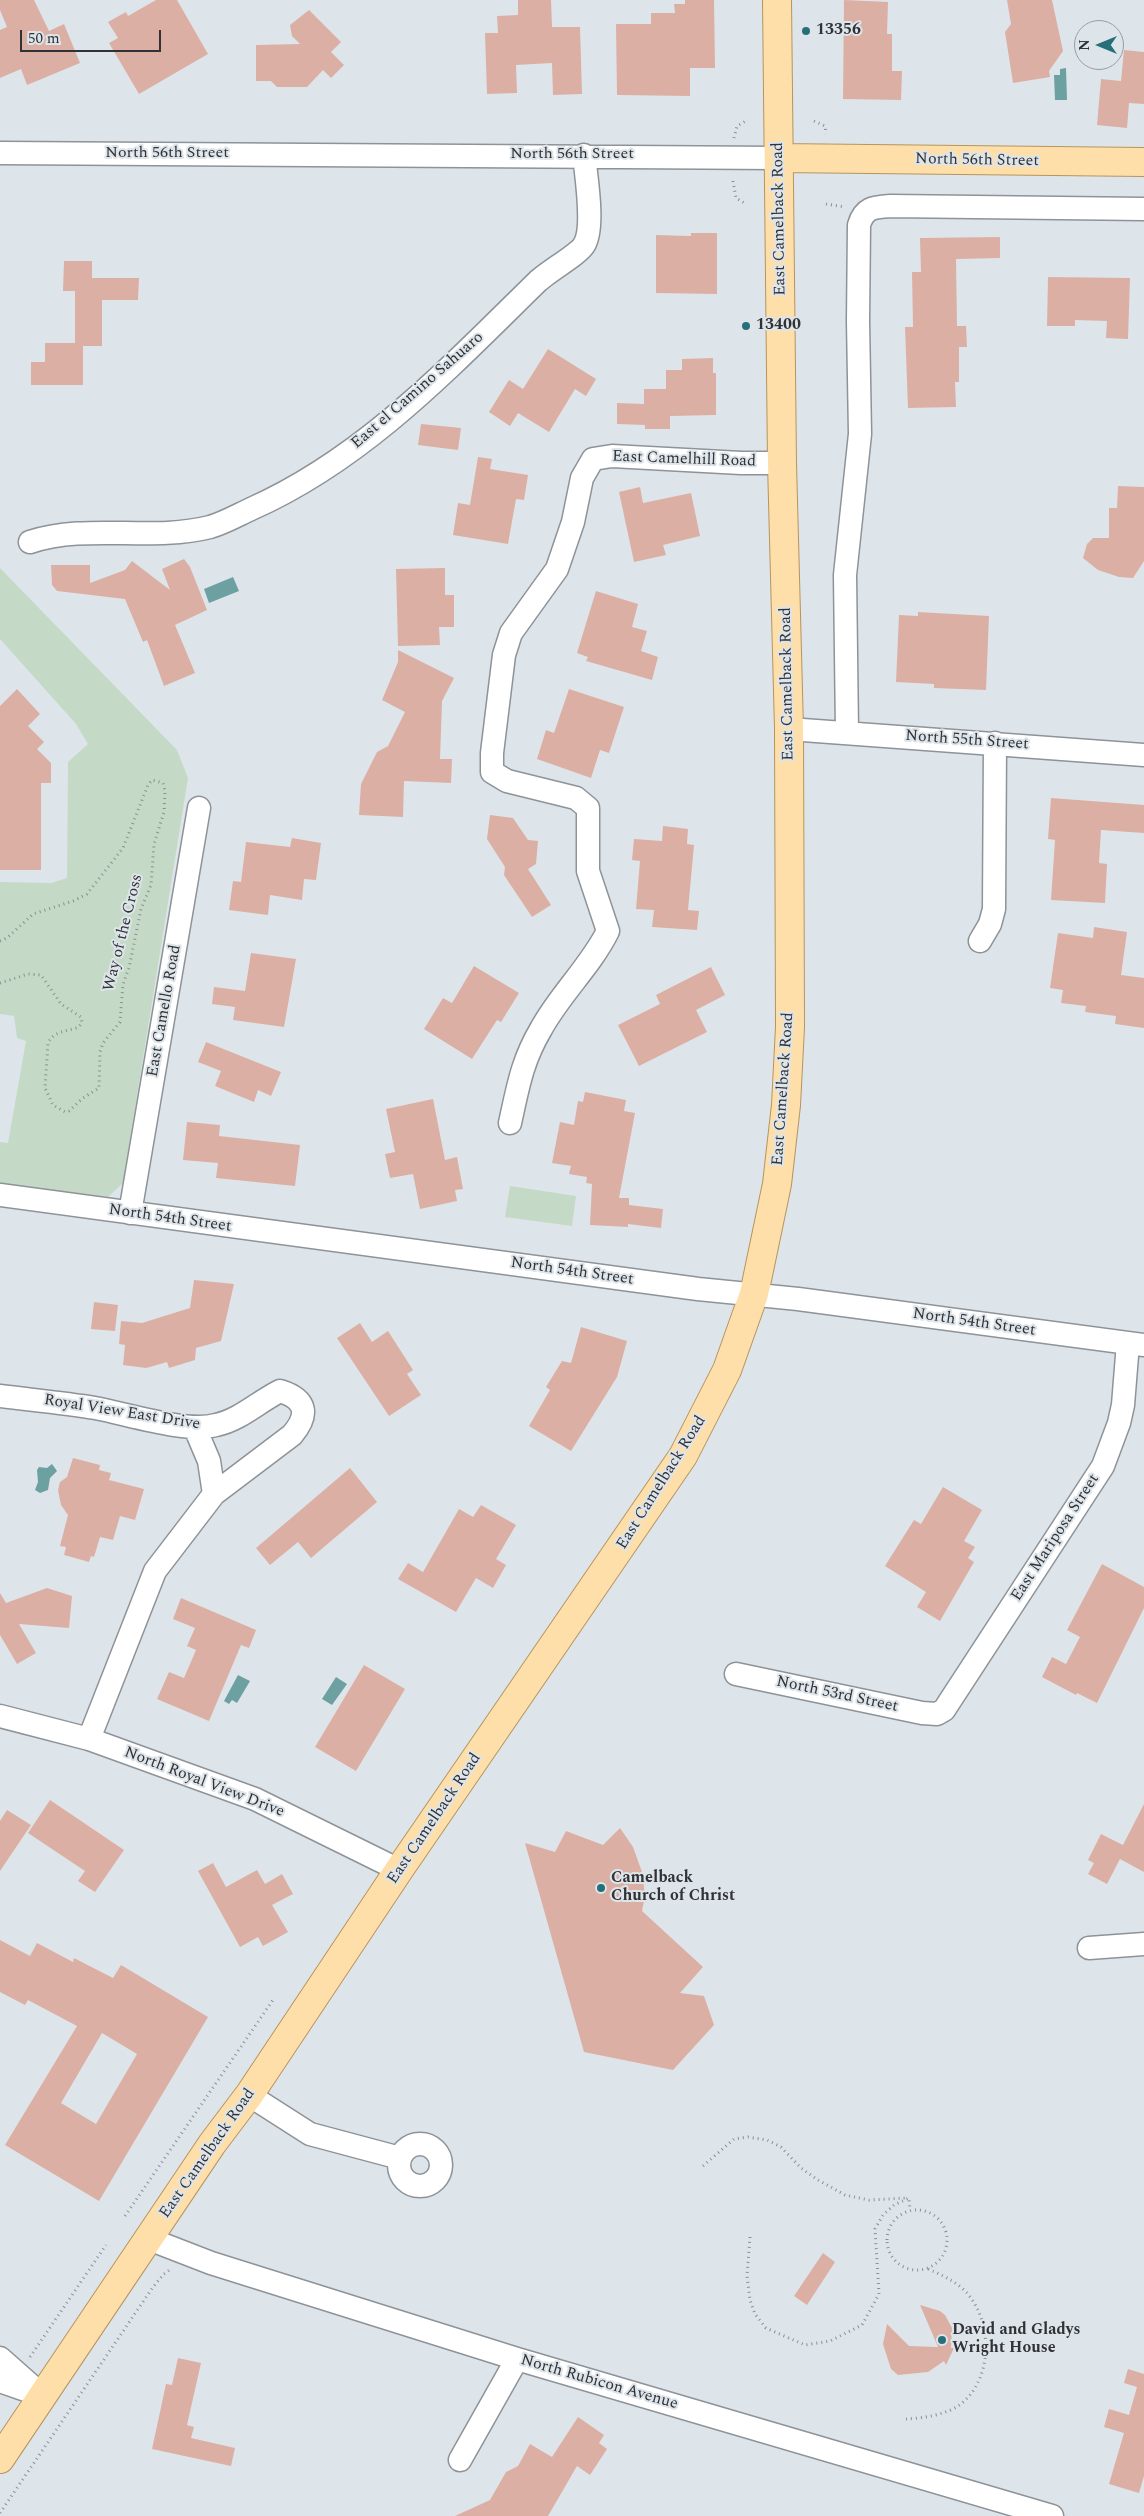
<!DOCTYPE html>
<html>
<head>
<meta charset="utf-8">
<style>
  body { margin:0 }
  #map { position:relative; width:1144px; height:2516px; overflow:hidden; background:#dee5ea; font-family:Spectral,serif }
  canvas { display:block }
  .north { position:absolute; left:1074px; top:20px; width:50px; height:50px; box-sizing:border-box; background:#dee5ea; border:1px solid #989da2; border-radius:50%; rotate:270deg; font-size:14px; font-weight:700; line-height:20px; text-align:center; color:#303235 }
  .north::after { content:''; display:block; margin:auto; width:18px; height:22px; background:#277079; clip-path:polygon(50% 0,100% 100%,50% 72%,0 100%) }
  .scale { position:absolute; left:20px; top:30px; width:141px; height:22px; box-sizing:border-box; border:2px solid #303235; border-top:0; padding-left:6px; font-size:15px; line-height:18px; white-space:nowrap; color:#303235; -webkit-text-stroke:4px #dee5ea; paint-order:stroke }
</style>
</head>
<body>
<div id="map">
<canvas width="1144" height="2516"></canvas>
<div class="north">N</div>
<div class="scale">50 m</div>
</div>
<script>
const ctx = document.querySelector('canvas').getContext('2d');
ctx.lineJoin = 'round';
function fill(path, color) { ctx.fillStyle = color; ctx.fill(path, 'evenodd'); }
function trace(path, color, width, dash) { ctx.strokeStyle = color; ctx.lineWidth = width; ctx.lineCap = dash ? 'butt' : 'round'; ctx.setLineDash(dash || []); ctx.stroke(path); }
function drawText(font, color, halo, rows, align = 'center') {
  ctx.font = font + ' Spectral,serif'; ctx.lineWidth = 4; ctx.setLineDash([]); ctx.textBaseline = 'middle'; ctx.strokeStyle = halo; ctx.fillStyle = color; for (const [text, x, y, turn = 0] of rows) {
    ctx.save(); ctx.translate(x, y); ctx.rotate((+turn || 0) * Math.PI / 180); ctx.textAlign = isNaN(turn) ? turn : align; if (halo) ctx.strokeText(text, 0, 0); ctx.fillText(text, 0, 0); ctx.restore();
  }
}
const green = new Path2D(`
  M 0,568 L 177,750 L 188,778 L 123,1183 L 108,1197 L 0,1187 L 0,1142 L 8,1143 L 26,1041 L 17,1038 L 14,1016 L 0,1014 L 0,882 L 51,883 L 67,878 L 68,762 L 88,744 L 76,724 L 0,639 Z
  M 510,1186 L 576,1196 L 572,1226 L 505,1217 Z`);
const water = new Path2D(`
  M 1066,68 L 1067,100 L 1055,100 L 1054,75 L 1060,75 L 1060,69 Z
  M 233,577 L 239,591 L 209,603 L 204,589 Z
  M 52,1464 L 57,1471 L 50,1478 L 48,1490 L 40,1493 L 35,1490 L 38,1482 L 37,1470 L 39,1467 L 47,1468 Z
  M 238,1675 L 250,1681 L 237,1703 L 232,1700 L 229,1704 L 224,1701 Z
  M 336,1677 L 347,1684 L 332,1705 L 322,1699 Z`);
const building = new Path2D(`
  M 0,0 L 34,0 L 49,31 L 64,24 L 80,63 L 27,85 L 21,69 L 0,78 L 0,30 L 7,27 L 0,10 Z
  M 156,0 L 177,0 L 208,54 L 139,94 L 109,43 L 118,38 L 108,22 L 126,12 L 128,16 Z
  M 518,0 L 551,0 L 552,27 L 580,27 L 582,94 L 553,95 L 552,63 L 516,65 L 517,93 L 487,94 L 485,33 L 498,33 L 497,16 L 518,15 Z
  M 685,0 L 714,0 L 715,68 L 690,68 L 690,96 L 617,95 L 616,24 L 651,24 L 651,13 L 675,13 L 674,4 L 685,4 Z
  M 844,0 L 888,2 L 887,34 L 892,34 L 892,71 L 902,71 L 901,100 L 843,99 Z
  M 1007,0 L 1052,0 L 1063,51 L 1049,71 L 1050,77 L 1013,83 L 1005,32 L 1011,24 Z
  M 309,10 L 341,42 L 331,52 L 344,65 L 331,78 L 323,70 L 307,87 L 277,87 L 271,81 L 256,81 L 256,45 L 300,44 L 292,36 L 290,25 Z
  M 1124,50 L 1144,52 L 1144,104 L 1129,103 L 1127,128 L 1097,125 L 1101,79 L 1121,81 Z
  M 691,233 L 717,233 L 717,294 L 656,293 L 656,235 L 691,236 Z
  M 1000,237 L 1000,258 L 956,259 L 957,326 L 966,326 L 967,347 L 959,347 L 959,382 L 955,382 L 956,407 L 908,408 L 905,327 L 913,327 L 912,272 L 921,272 L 920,238 Z
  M 64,261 L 92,261 L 92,278 L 139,278 L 138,300 L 102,300 L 102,346 L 83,346 L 83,385 L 31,385 L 31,362 L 45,362 L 45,343 L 75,343 L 75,291 L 63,291 Z
  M 1048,277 L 1130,278 L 1128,339 L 1106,338 L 1107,321 L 1075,320 L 1075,326 L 1047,326 Z
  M 548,349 L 596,379 L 586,396 L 575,389 L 549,432 L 518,413 L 510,426 L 489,412 L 509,380 L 523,389 Z
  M 713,358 L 713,373 L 716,373 L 716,415 L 670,416 L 670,429 L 645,429 L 645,425 L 617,424 L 617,403 L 644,404 L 644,389 L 666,389 L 666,370 L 682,370 L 682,359 Z
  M 421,424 L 461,428 L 458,450 L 418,445 Z
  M 478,457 L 492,459 L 490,469 L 528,475 L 524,500 L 516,499 L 508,544 L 453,535 L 458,503 L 470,505 Z
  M 1118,486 L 1144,487 L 1144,561 L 1133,578 L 1119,577 L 1098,570 L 1083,558 L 1087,544 L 1093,538 L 1109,538 L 1109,508 L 1117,508 Z
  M 640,487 L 643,503 L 691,493 L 700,536 L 663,545 L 666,555 L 634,562 L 619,492 Z
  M 184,559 L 190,567 L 207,610 L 175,625 L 195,673 L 164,686 L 147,640 L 143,642 L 125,599 L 57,591 L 52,585 L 51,565 L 90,565 L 90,583 L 125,570 L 132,561 L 170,590 L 162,569 Z
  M 445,568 L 445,595 L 454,595 L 454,627 L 439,627 L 440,645 L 398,646 L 396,569 Z
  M 596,591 L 638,604 L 632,627 L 647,631 L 641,651 L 658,657 L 652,680 L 586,661 L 588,657 L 577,653 Z
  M 918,612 L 989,616 L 986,690 L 934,688 L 934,684 L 896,682 L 899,615 L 918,616 Z
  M 398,650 L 454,678 L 442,701 L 440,759 L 452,759 L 451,783 L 404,781 L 403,817 L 359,815 L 361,784 L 377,752 L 388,746 L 405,712 L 382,700 L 398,662 Z
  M 17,689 L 40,714 L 28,726 L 44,742 L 37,749 L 51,763 L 51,783 L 41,783 L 41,870 L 0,870 L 0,706 Z
  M 569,689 L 624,707 L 609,753 L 600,750 L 591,778 L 537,759 L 546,730 L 554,733 Z
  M 1051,798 L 1144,805 L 1144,833 L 1101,830 L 1099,863 L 1107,864 L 1105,903 L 1051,900 L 1055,840 L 1048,839 Z
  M 490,815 L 513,818 L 528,840 L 538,841 L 536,864 L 528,869 L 551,905 L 532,917 L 504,875 L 505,867 L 487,839 Z
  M 663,826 L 688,829 L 687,844 L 694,845 L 688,910 L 699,911 L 697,930 L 652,927 L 654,910 L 636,909 L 640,861 L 632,860 L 634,839 L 662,841 Z
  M 292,838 L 321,843 L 316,880 L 304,879 L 302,900 L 270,895 L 268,915 L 229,910 L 233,881 L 241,882 L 246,842 L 290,847 Z
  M 1094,927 L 1127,932 L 1121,975 L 1144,978 L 1144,1028 L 1115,1024 L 1116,1016 L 1085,1012 L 1086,1006 L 1061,1003 L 1063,990 L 1050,988 L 1058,933 L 1093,938 Z
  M 251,953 L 296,959 L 284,1027 L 233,1020 L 235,1007 L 212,1004 L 214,987 L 245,991 Z
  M 474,966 L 519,993 L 501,1022 L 497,1020 L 472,1059 L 424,1029 L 443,998 L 452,1003 Z
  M 711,967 L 725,995 L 696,1010 L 707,1032 L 639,1066 L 618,1025 L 660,1004 L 656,995 Z
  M 206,1042 L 281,1072 L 271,1096 L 258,1090 L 254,1102 L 215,1086 L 221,1071 L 198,1062 Z
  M 585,1092 L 626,1100 L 624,1111 L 635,1113 L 619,1198 L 629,1198 L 629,1205 L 663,1209 L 661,1228 L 628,1224 L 628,1227 L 590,1225 L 592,1184 L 586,1183 L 587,1177 L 569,1174 L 571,1166 L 552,1163 L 560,1122 L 574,1125 L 578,1101 L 583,1102 Z
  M 433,1099 L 445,1160 L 457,1157 L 463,1189 L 455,1190 L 457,1201 L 420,1209 L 413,1174 L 390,1178 L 385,1154 L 395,1152 L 386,1109 Z
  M 187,1122 L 220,1125 L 219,1136 L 300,1145 L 295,1186 L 216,1178 L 218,1163 L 183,1160 Z
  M 194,1280 L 234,1284 L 221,1341 L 196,1348 L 195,1360 L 169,1368 L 167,1362 L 146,1368 L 123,1365 L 125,1345 L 119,1344 L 121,1321 L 142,1323 L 190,1308 Z
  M 94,1302 L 118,1305 L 115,1331 L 91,1329 Z
  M 360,1323 L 372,1342 L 388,1331 L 413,1370 L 407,1374 L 421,1395 L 389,1416 L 337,1338 Z
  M 581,1327 L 627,1341 L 617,1377 L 571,1451 L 529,1426 L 550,1390 L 546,1387 L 562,1361 L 571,1363 Z
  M 73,1458 L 100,1465 L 99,1470 L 111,1473 L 109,1480 L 144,1489 L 135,1520 L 120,1516 L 113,1540 L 100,1537 L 94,1557 L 91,1556 L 89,1562 L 64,1555 L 66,1547 L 60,1546 L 68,1515 L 61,1505 L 58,1490 L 60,1482 L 67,1477 Z
  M 350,1468 L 377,1502 L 311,1558 L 298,1542 L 270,1565 L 256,1548 Z
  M 943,1487 L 982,1510 L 964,1541 L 975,1547 L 968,1558 L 974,1562 L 940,1621 L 917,1607 L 926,1592 L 885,1566 L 914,1520 L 921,1524 Z
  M 481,1505 L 516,1525 L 496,1559 L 506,1565 L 493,1588 L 476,1578 L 456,1612 L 398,1579 L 408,1563 L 423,1572 L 459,1509 L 473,1517 Z
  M 1102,1564 L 1144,1587 L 1144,1608 L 1097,1703 L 1077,1693 L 1076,1695 L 1042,1677 L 1052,1657 L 1066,1664 L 1080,1637 L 1067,1630 Z
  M 47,1588 L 72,1596 L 69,1628 L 19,1624 L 36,1653 L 17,1664 L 0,1635 L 0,1593 L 6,1603 Z
  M 181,1598 L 256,1630 L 249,1648 L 241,1645 L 209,1721 L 157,1699 L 169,1672 L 184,1678 L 196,1650 L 187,1646 L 195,1628 L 173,1619 Z
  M 364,1665 L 405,1689 L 356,1771 L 315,1747 Z
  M 50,1800 L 124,1850 L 95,1892 L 78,1881 L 85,1871 L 28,1833 Z
  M 1144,1804 L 1144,1872 L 1120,1859 L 1107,1884 L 1088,1874 L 1094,1863 L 1088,1860 L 1101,1834 L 1123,1845 Z
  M 7,1810 L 31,1825 L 0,1871 L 0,1821 Z
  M 620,1828 L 633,1847 L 642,1872 L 645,1895 L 642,1911 L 703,1967 L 680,1993 L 704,1996 L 714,2025 L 673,2070 L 584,2052 L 525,1843 L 555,1852 L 566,1831 L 603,1845 Z
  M 213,1863 L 226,1887 L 257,1870 L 265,1884 L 282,1874 L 293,1894 L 272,1905 L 288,1932 L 263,1946 L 258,1937 L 240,1947 L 198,1871 Z
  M 0,1940 L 30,1956 L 37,1943 L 73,1962 L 74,1958 L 113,1978 L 121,1965 L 208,2017 L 99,2201 L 5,2145 L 77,2026 L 28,2000 L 25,2005 L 0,1992 ZM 102,2033 L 137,2054 L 96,2124 L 61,2103 Z
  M 823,2253 L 835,2262 L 807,2305 L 794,2296 Z
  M 920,2305 L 940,2311 L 945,2315 L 952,2328 L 951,2348 L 954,2348 L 946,2365 L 944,2361 L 928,2372 L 898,2375 L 891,2369 L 883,2344 L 887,2324 L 909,2346 L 938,2347 Z
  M 178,2358 L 201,2363 L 187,2425 L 194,2427 L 191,2438 L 235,2448 L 231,2466 L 152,2449 L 166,2384 L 172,2385 Z
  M 1128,2369 L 1144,2374 L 1144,2476 L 1139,2493 L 1109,2484 L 1124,2433 L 1104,2427 L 1109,2409 L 1129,2415 L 1137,2387 L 1124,2383 Z
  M 578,2417 L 604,2435 L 599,2443 L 607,2449 L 590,2475 L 577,2466 L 548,2516 L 455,2516 L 490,2500 L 506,2472 L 518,2466 L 530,2444 L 552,2457 Z`);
const path = new Path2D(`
  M 814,121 L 825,126 L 826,134
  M 734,138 L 737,126 L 746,121
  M 733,181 L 736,198 L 746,204
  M 826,204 L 845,207
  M 0,941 L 7,938 L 33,914 L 73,901 L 87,894 L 123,848 L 148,785 L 152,780 L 163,783 L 165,791 L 164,812 L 154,844 L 151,885 L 141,909 L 129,968 L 123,984 L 120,1022 L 103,1043 L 100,1052 L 99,1088 L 83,1098 L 69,1111 L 65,1112 L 53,1105 L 45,1088 L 48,1043 C 55,1030 66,1032 79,1027 L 82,1022 L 81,1017 L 61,1004 L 41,975 L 28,974 L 0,983
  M 703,2166 L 734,2139 L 748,2137 L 767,2140 L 781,2147 L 801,2168 L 818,2180 L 845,2195 L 869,2200 L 906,2198
  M887 2240a30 30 0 1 1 60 0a30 30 0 1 1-60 0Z
  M 125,2216 L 273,2000
  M 750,2237 L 747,2276 L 750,2300 L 755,2314 L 766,2328 L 805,2345 L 830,2341 L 862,2325 L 879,2294 L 875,2229 L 883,2215 L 894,2205 L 909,2198 L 910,2210
  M 30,2357 L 106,2245
  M 906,2419 C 924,2418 946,2415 961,2404 C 993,2378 993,2323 967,2293 C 957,2282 942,2275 928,2269
  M 0,2513 L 153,2287 L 164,2274 L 171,2269`);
const minor = new Path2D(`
  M 0,153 L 779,158
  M 30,542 C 88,523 151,542 210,527 C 224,523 238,515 251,509 C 364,459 450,367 537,282 C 547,272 579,254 584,245 C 595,228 586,176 584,155
  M 789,729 L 1144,755
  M 847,732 L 845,575 L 860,434 L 858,321 L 859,225 C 864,208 873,207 890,206 L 1144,209
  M 980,941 L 990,924 L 994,909 L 995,743
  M 510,1123 C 518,1087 522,1061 541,1029 C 560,994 590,967 608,931 L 588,871 L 588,808 L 576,798 L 507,781 L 492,772 L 492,753 L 504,655 L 511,633 L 557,569 L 573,522 L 582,478 L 593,459 L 612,456 L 741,463 L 782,463
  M 0,1195 L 698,1289 L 798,1299 L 1144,1345
  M 130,1213 L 199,808
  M 0,1396 C 32,1400 64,1403 95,1408 C 128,1414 185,1433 216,1425 C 240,1420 258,1402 280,1391 C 306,1399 310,1414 292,1435 L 214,1494 L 155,1571 L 89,1739
  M 195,1428 L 209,1461 L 214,1494
  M 736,1674 L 922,1713 L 937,1714 L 944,1710 L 1103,1466 L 1119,1423 L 1123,1405 L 1128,1343
  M 0,1716 L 89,1739 L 255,1799 L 399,1870
  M 1089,1948 L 1144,1944
  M 249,2095 L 310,2134 L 400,2158
  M399 2165a21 21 0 1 1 42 0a21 21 0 1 1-42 0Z
  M 149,2239 L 211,2263 L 517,2359 L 1052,2516
  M 0,2358 L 43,2396
  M 0,2381 L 34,2393
  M 460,2460 L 517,2359`);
const major = new Path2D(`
  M 779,158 L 1144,162
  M 0,2459 L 212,2144 L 249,2095 L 399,1870 L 683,1456 L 727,1370 L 754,1294 L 777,1184 L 786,1105 L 790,1027 L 789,729 L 782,463 L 777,0`);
const markers = [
  [806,31,5,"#277079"],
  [746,326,5,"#277079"],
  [601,1888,5,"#277079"],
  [942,2340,5,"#277079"]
];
const poiNames = [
  ["13356",816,31],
  ["13400",756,326],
  ["Camelback",611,1879],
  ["Church of Christ",611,1897],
  ["David and Gladys",952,2331],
  ["Wright House",952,2349]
];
const streetNames = [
  ["North 56th Street",167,154],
  ["North 56th Street",572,155],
  ["North 56th Street",977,161,1],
  ["East Camelback Road",780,219,-91],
  ["East el Camino Sahuaro",418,391,-41],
  ["East Camelhill Road",684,460,2],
  ["East Camelback Road",788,684,-91],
  ["North 55th Street",967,741,4],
  ["Way of the Cross",124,933,-76],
  ["East Camello Road",165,1011,-80],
  ["East Camelback Road",784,1089,-86],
  ["North 54th Street",170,1219,8],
  ["North 54th Street",572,1272,8],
  ["North 54th Street",974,1323,8],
  ["Royal View East Drive",122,1413,9],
  ["East Camelback Road",662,1483,-58],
  ["East Mariposa Street",1056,1538,-57],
  ["North 53rd Street",837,1695,12],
  ["North Royal View Drive",204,1783,21],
  ["East Camelback Road",435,1819,-56],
  ["East Camelback Road",208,2154,-55],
  ["North Rubicon Avenue",599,2383,16]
];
fill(green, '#c4dac6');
fill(water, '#6ca0a1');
fill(building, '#dcafa4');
trace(minor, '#8d9398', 25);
trace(major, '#b6945d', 30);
trace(path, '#8b9094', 3, [1, 4]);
trace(minor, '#fff', 22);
trace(major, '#fedfaa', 28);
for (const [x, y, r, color] of markers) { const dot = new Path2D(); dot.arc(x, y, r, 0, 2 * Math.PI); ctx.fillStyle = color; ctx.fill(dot); trace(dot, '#dee5ea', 2); }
drawText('bold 16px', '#303235', '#dee5ea', poiNames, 'left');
drawText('16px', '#303235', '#dee5ea', streetNames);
</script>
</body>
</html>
